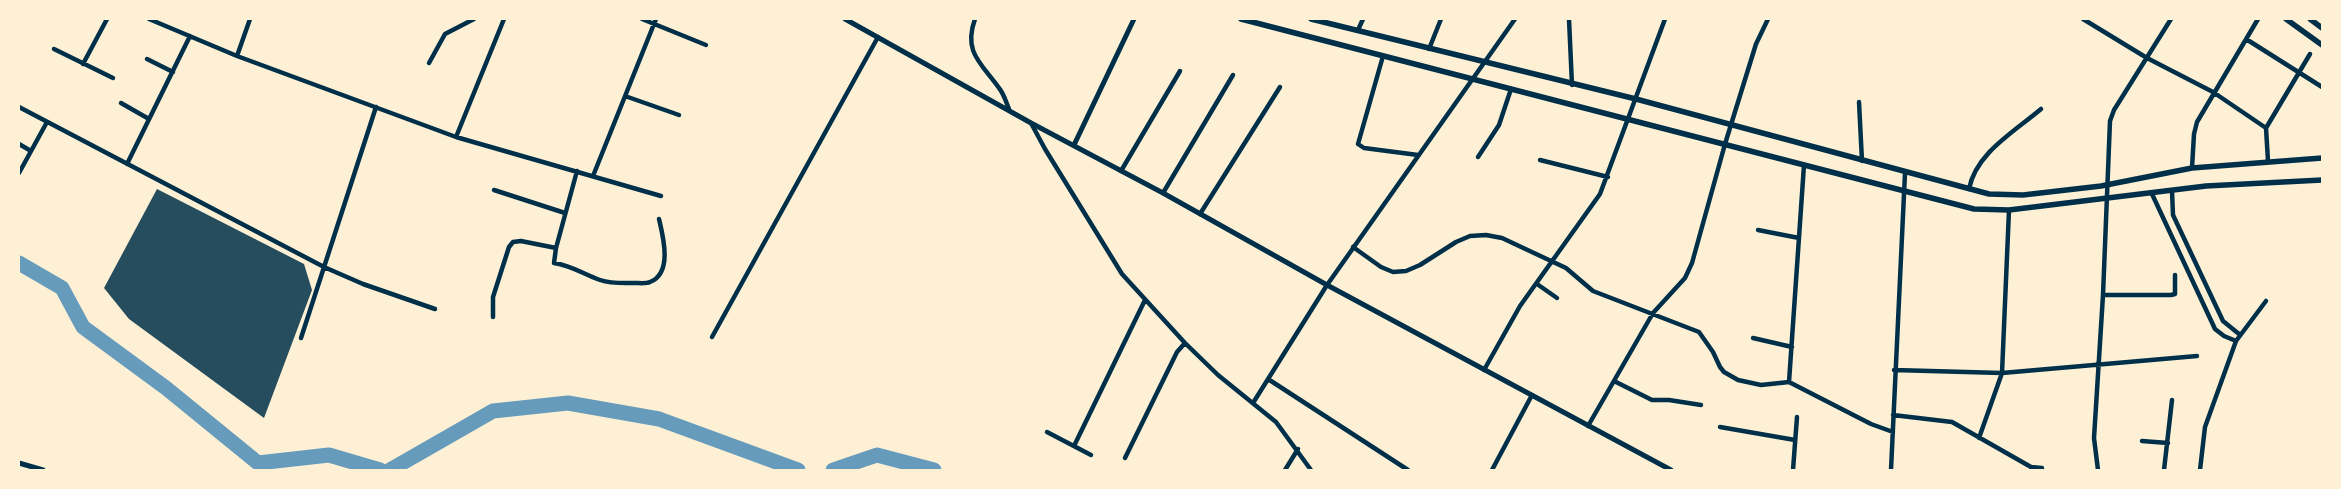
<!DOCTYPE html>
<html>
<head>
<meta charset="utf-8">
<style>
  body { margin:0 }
  #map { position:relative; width:2341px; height:489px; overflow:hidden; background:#fdf0d5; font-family:Signika,sans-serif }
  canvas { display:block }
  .frame { position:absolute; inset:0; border:20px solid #fdf0d5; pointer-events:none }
</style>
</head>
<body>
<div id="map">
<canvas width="2341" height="489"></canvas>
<div class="frame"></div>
</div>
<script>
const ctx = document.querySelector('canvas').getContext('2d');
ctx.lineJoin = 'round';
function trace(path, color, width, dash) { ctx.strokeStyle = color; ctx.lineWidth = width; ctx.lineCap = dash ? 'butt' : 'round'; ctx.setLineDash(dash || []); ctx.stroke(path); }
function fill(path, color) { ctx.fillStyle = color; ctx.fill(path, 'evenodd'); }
const river = new Path2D(`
  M 19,263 L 62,288 L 83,327 L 166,388 L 258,463 L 329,455 L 380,470
  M 390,470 L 493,411 L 568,403 L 659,419 L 798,470
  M 833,470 L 877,455 L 934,470`);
const building = new Path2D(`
  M 157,189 L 304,264 L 312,290 L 264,418 L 129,319 L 104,288 Z`);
const minor = new Path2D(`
  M 149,19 L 237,56 L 456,137 L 661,196
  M 642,19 L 706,45
  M 975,19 C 963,52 981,63 999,88 C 1004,94 1006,102 1009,109
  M 1569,19 L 1572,85
  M 2083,19 L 2147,58 L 2213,92 L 2266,128
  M 1358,30 L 1363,19
  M 2246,39 L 2322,87
  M 54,49 L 113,78
  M 1429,49 L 1441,19
  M 237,56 L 250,19
  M 1383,56 L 1358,144 L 1364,148 L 1418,155
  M 147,59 L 173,72
  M 429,63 L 445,34 L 474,19
  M 83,64 L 107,19
  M 625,96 L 679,115
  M 1859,102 L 1862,161
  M 121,103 L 149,119
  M 19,107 L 324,267 L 363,284 L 435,309
  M 1031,123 L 1045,149 L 1122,274 L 1185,343 L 1218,375 L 1276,422 L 1311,470
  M 456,137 L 504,19
  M 19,144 L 31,151
  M 1478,157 L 1499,125 L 1511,89
  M 1540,160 L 1608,177
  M 2268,161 L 2266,128 L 2310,54
  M 127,164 L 190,36
  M 2192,168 L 2194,134 L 2197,122 L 2258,19
  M 577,171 L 556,248 L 554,263 C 573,266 583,274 600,280 C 612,284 623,283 635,283 C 639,283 646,284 650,282 C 673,273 663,236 659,219
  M 1121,171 L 1180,71
  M 19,173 L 47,122
  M 593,176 L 656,19
  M 1969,189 C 1976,153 2014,132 2041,109
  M 494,190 L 565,213
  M 2172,191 L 2173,215 L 2223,321 L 2239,334
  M 1163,193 L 1233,75
  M 2152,194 L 2215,329 L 2224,336 L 2236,341
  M 1200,214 L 1280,87
  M 1758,230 L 1799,238
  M 1353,247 L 1381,267 L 1393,272 L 1406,271 L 1420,265 L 1456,242 L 1470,236 L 1486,235 L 1502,238 L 1566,268 L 1593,291 L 1699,332 L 1713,352 L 1720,367 L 1724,372 L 1738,380 L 1761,385 L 1789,382 L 1871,424 L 1893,432
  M 1537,284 L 1557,298
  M 2103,295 L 2171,295 L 2175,294 L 2175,275
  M 493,317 L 493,297 L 509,247 L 513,242 L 521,241 L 556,248
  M 712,337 L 878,37
  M 301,338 L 376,107
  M 1753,338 L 1792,347
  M 1484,370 L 1520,306 L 1600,194 L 1665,19
  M 1894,370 L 2002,373 L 2197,356
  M 1268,379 L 1408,470
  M 1614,381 L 1652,400 L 1669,400 L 1701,405
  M 1789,382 L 1804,165
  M 1253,403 L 1327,285 L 1515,19
  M 1893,415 L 1952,422 L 2031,467 L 2042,468
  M 1588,426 L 1653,313 L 1685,278 L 1692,263 L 1725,144 L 1756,44 L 1768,19
  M 1720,427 L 1795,440
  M 1047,432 L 1091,455
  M 1979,438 L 2002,373 L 2009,210
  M 2142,441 L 2168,443
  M 1074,446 L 1145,300
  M 1125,458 L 1177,352 L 1185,343
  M 1285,470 L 1298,449
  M 1492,470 L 1532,395
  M 1793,470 L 1797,417
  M 1891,470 L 1905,173
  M 2098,470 L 2094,438 L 2103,295 L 2110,121 L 2114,110 L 2171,19
  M 2164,470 L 2172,400
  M 2200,470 L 2205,427 L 2236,341 L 2266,301`);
const tertiary = new Path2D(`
  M 845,19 L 1031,123 L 1163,193 L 1327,285 L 1671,470
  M 1074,145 L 1134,19
  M 19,463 L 43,470`);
const secondary = new Path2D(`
  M 1241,19 L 1974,209 L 2009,210 L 2206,186 L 2322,180
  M 1311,19 L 1636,99 L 1989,194 L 2023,195 L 2101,186 L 2192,168 L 2322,158
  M 2286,19 L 2322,45
  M 2310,19 L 2322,28`);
trace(river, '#669bbc', 15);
fill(building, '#264d5e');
trace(minor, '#003049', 4.5);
trace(tertiary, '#003049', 5);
trace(secondary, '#003049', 5.5);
</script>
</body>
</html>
